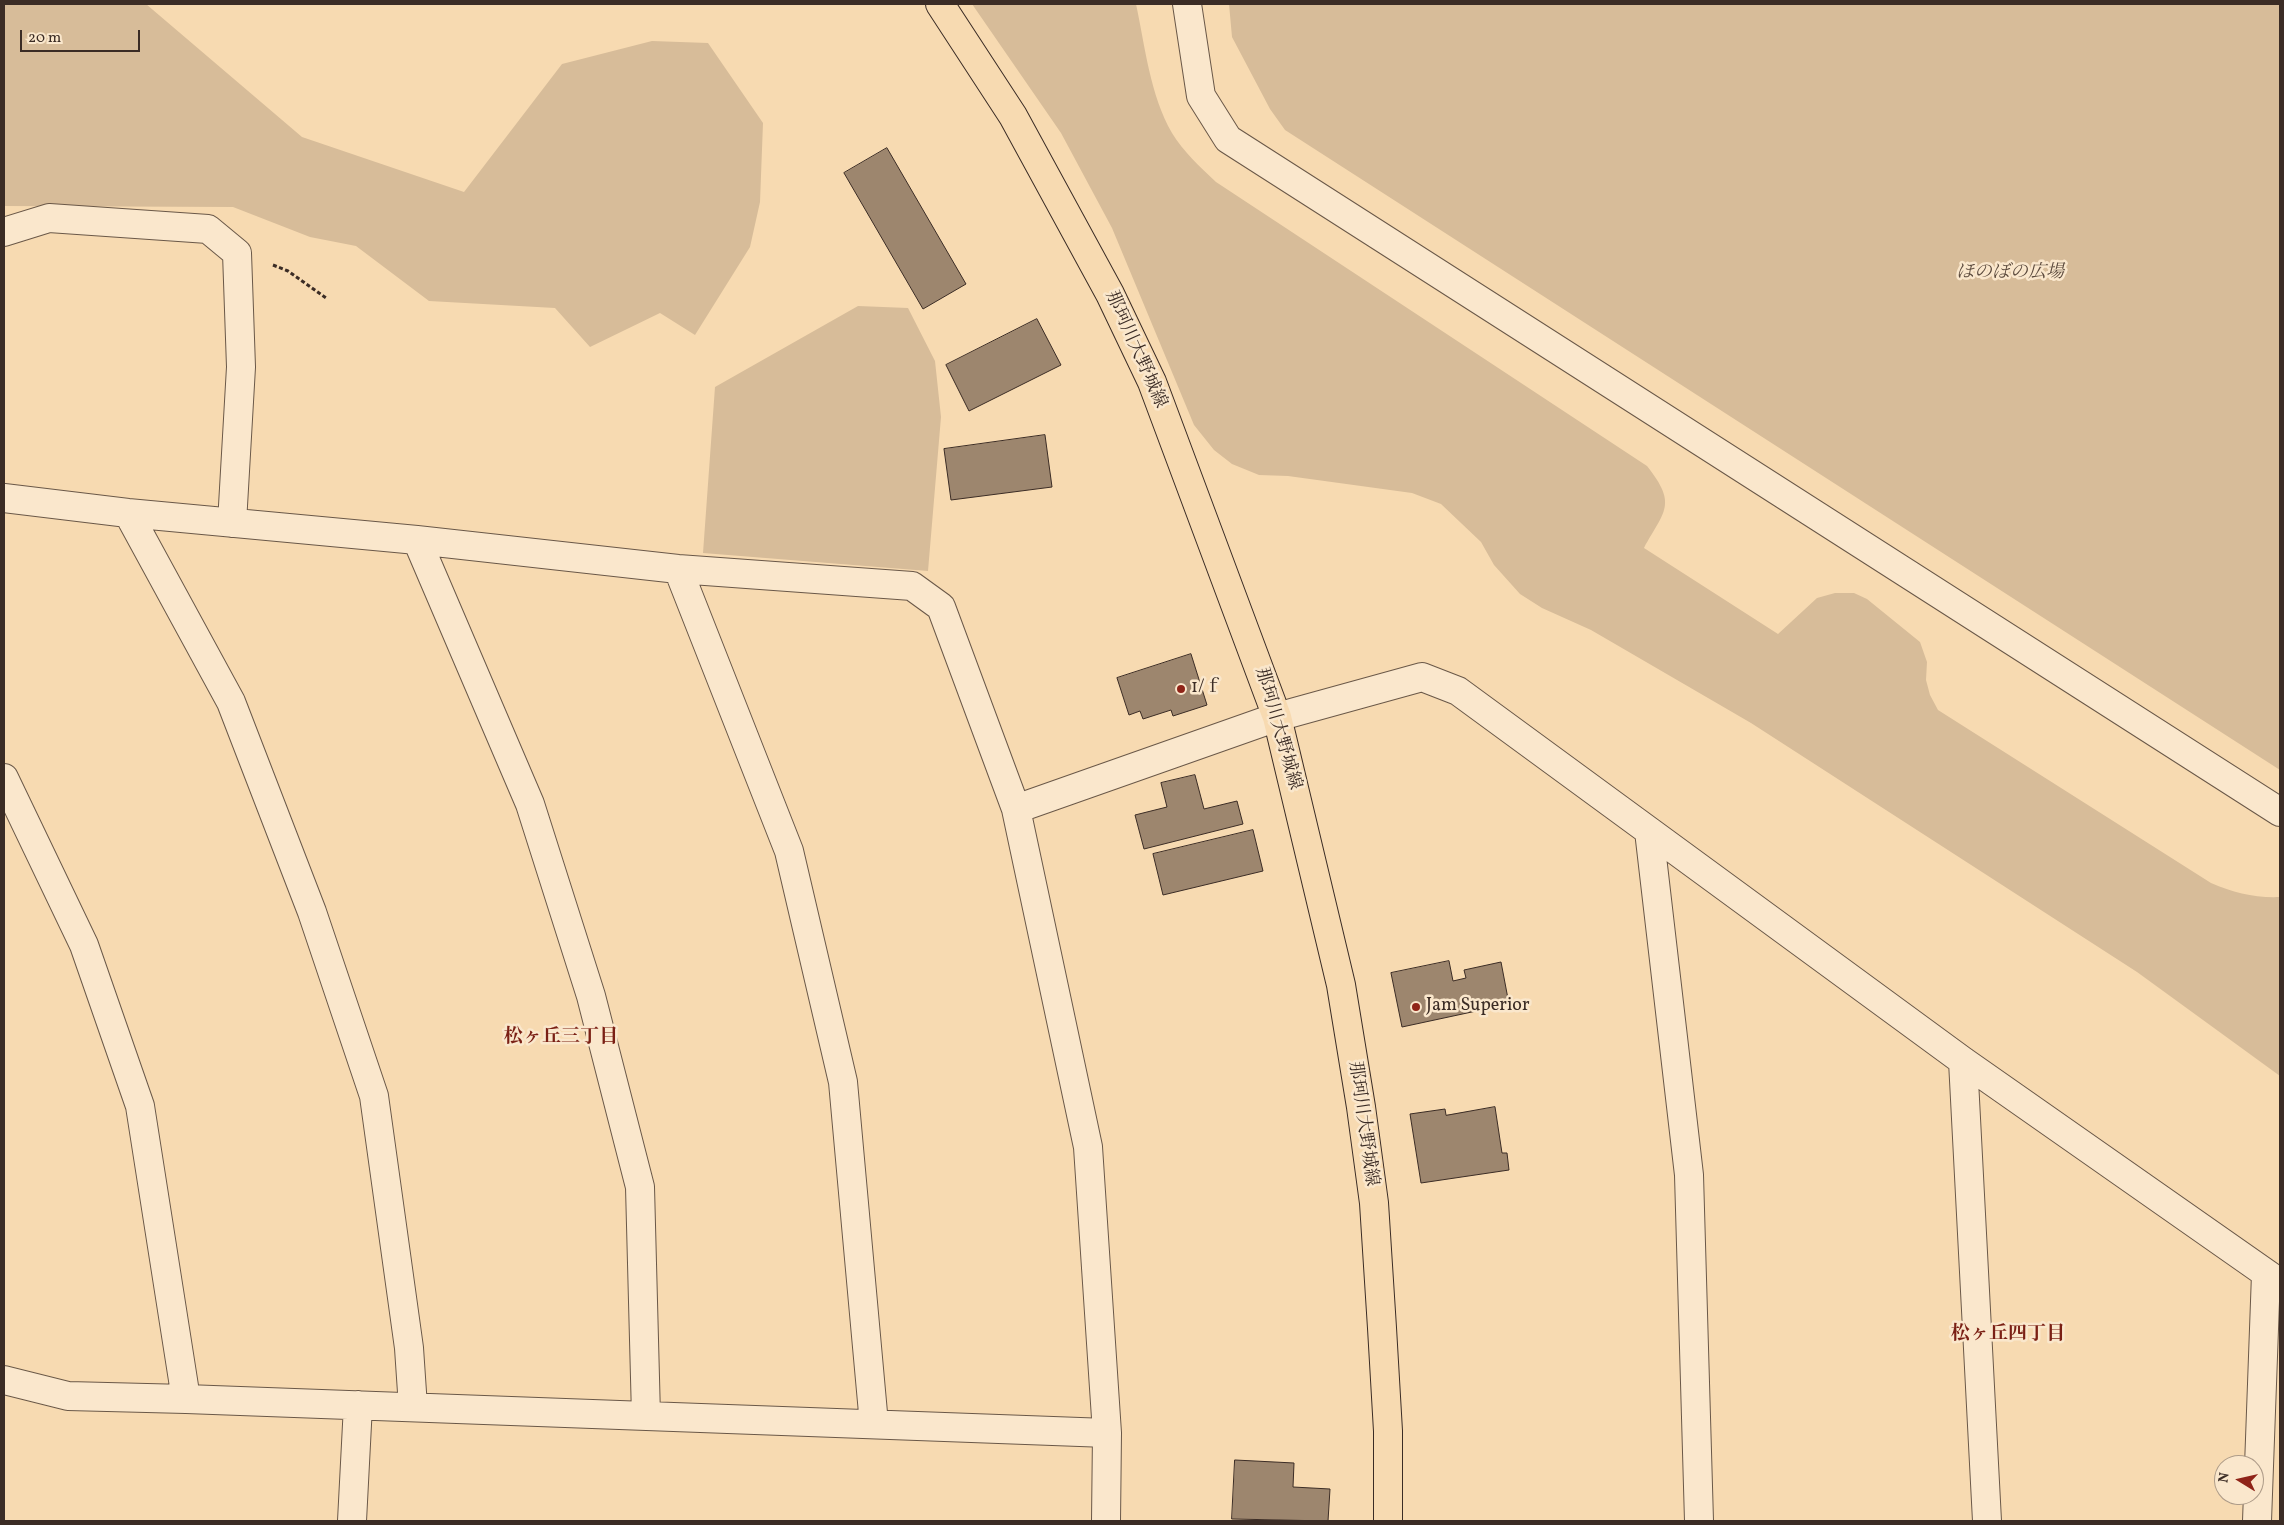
<!DOCTYPE html>
<html>
<head>
<meta charset="utf-8">
<style>
  body { margin:0 }
  #map { position:relative; width:2284px; height:1525px; overflow:hidden; background:#f7dab1; font-family:Vollkorn,serif }
  canvas { display:block }
  .frame { position:absolute; inset:0; border:5px solid #3b2c25; pointer-events:none }
  .north { position:absolute; left:2214px; top:1455px; width:50px; height:50px; box-sizing:border-box; background:#fae7cc; border:1px solid #ae9c89; border-radius:50%; rotate:279deg; font-size:14px; font-weight:700; line-height:20px; text-align:center; color:#3b2c25 }
  .north::after { content:''; display:block; margin:auto; width:18px; height:22px; background:#8f2418; clip-path:polygon(50% 0,100% 100%,50% 72%,0 100%) }
  .scale { position:absolute; left:20px; top:30px; width:120px; height:22px; box-sizing:border-box; border:2px solid #3b2c25; border-top:0; padding-left:6px; font-size:15px; line-height:18px; white-space:nowrap; color:#3b2c25; -webkit-text-stroke:4px #fae7cc; paint-order:stroke }
</style>
</head>
<body>
<div id="map">
<canvas width="2284" height="1525"></canvas>
<div class="frame"></div>
<div class="north">N</div>
<div class="scale">20 m</div>
</div>
<script>
const ctx = document.querySelector('canvas').getContext('2d');
ctx.lineJoin = 'round';
function fill(path, color) { ctx.fillStyle = color; ctx.fill(path, 'evenodd'); }
function trace(path, color, width, dash) { ctx.strokeStyle = color; ctx.lineWidth = width; ctx.lineCap = dash ? 'butt' : 'round'; ctx.setLineDash(dash || []); ctx.stroke(path); }
function drawText(font, color, halo, rows, align = 'center') {
  ctx.font = font + ' Vollkorn,"Noto Serif JP",serif'; ctx.lineWidth = 5; ctx.setLineDash([]); ctx.textBaseline = 'middle'; ctx.strokeStyle = halo; ctx.fillStyle = color; for (const [text, x, y, turn = 0] of rows) {
    ctx.save(); ctx.translate(x, y); ctx.rotate((+turn || 0) * Math.PI / 180); ctx.textAlign = isNaN(turn) ? turn : align; if (halo) ctx.strokeText(text, 0, 0); ctx.fillText(text, 0, 0); ctx.restore();
  }
}
const green = new Path2D(`
  M 4,4 L 146,4 L 302,137 L 464,192 L 562,64 L 652,41 L 708,43 L 763,123 L 760,202 L 750,247 L 695,335 L 660,313 L 590,347 L 555,308 L 429,301 L 356,246 L 310,237 L 233,207 L 4,206 Z
  M 972,4 L 1136,4 C 1145,46 1150,95 1172,133 C 1183,151 1200,167 1216,182 L 1647,466 C 1678,505 1664,511 1644,548 L 1778,634 L 1817,598 L 1835,593 L 1854,593 L 1867,599 L 1920,642 L 1927,662 L 1926,680 L 1930,695 L 1938,710 L 2211,883 C 2234,893 2255,898 2280,897 L 2280,1076 L 2137,972 L 1751,723 L 1591,630 L 1542,608 L 1520,594 L 1494,565 L 1481,542 L 1441,504 L 1412,493 L 1288,476 L 1259,475 L 1232,464 L 1214,450 L 1194,425 L 1112,228 L 1061,133 Z
  M 1229,4 L 2280,4 L 2280,770 L 1285,130 L 1270,109 L 1232,37 Z
  M 858,306 L 908,308 L 935,361 L 941,417 L 928,571 L 703,553 L 715,387 Z`);
const building = new Path2D(`
  M 887,148 L 966,284 L 923,309 L 844,173 Z
  M 1037,319 L 1061,365 L 969,411 L 946,365 Z
  M 1045,435 L 1052,487 L 951,500 L 944,449 Z
  M 1191,654 L 1207,705 L 1173,716 L 1171,710 L 1143,719 L 1140,711 L 1129,715 L 1117,678 Z
  M 1195,775 L 1204,809 L 1237,801 L 1243,824 L 1144,849 L 1135,815 L 1167,807 L 1161,783 Z
  M 1253,830 L 1263,871 L 1163,895 L 1153,854 Z
  M 1449,961 L 1453,981 L 1466,978 L 1464,970 L 1501,962 L 1509,1004 L 1402,1027 L 1391,973 Z
  M 1495,1107 L 1502,1153 L 1507,1153 L 1509,1170 L 1421,1183 L 1410,1114 L 1445,1109 L 1446,1115 Z
  M 1235,1460 L 1294,1463 L 1293,1487 L 1330,1489 L 1328,1521 L 1232,1519 Z`);
const path = new Path2D(`
  M 273,265 L 288,271 L 326,298`);
const minor = new Path2D(`
  M 1187,4 L 1201,96 L 1228,139 L 2280,812
  M 4,232 L 49,218 L 208,229 L 237,253 L 241,367 L 232,523
  M 4,498 L 128,513 L 417,540 L 678,569 L 912,586 L 941,607 L 1016,809 L 1088,1147 L 1107,1433 L 1106,1521
  M 128,513 L 231,702 L 312,912 L 374,1096 L 409,1348 L 413,1407
  M 417,540 L 530,804 L 591,996 L 640,1187 L 646,1416
  M 678,569 L 789,851 L 843,1082 L 874,1424
  M 4,778 L 84,945 L 140,1106 L 186,1399
  M 1016,809 L 1277,717 L 1422,677 L 1458,691 L 1963,1061 L 2280,1283
  M 1649,831 L 1689,1175 L 1699,1521
  M 1963,1061 L 1987,1521
  M 4,1380 L 68,1396 L 186,1399 L 1107,1433
  M 352,1521 L 358,1405
  M 2257,1521 L 2266,1274`);
const major = new Path2D(`
  M 940,4 L 1013,116 L 1110,294 L 1152,382 L 1277,717 L 1341,985 L 1361,1107 L 1374,1203 L 1382,1328 L 1388,1431 L 1388,1521`);
const markers = [
  [1181,689,5,"#8f2418"],
  [1416,1007,5,"#8f2418"]
];
const parkNames = [
  ["ほのぼの広場",2010,274]
];
const streetNames = [
  ["那珂川大野城線",1135,350,66],
  ["那珂川大野城線",1277,729,74],
  ["那珂川大野城線",1362,1124,82]
];
const poiNames = [
  ["1/ｆ",1191,689],
  ["Jam Superior",1426,1007]
];
const neighbourhoodNames = [
  ["松ヶ丘三丁目",561,1039],
  ["松ヶ丘四丁目",2008,1336]
];
fill(green, '#d7bc99');
fill(building, '#9d866e');
trace(building, '#3b2c25', 1);
trace(minor, '#6a5848', 30);
trace(major, '#3b2c25', 30);
trace(path, '#3b2c25', 3, [4, 2.5]);
trace(minor, '#fae7cc', 28);
trace(major, '#f7dab1', 28);
for (const [x, y, r, color] of markers) { const dot = new Path2D(); dot.arc(x, y, r, 0, 2 * Math.PI); ctx.fillStyle = color; ctx.fill(dot); trace(dot, '#fae7cc', 2); }
drawText('italic 18px', '#5a493c', '#fae7cc', parkNames);
drawText('18px', '#3b2c25', '#fae7cc', streetNames);
drawText('18px', '#3b2c25', '#fae7cc', poiNames, 'left');
drawText('bold 19px', '#7a1f14', '#fae7cc', neighbourhoodNames);
</script>
</body>
</html>
